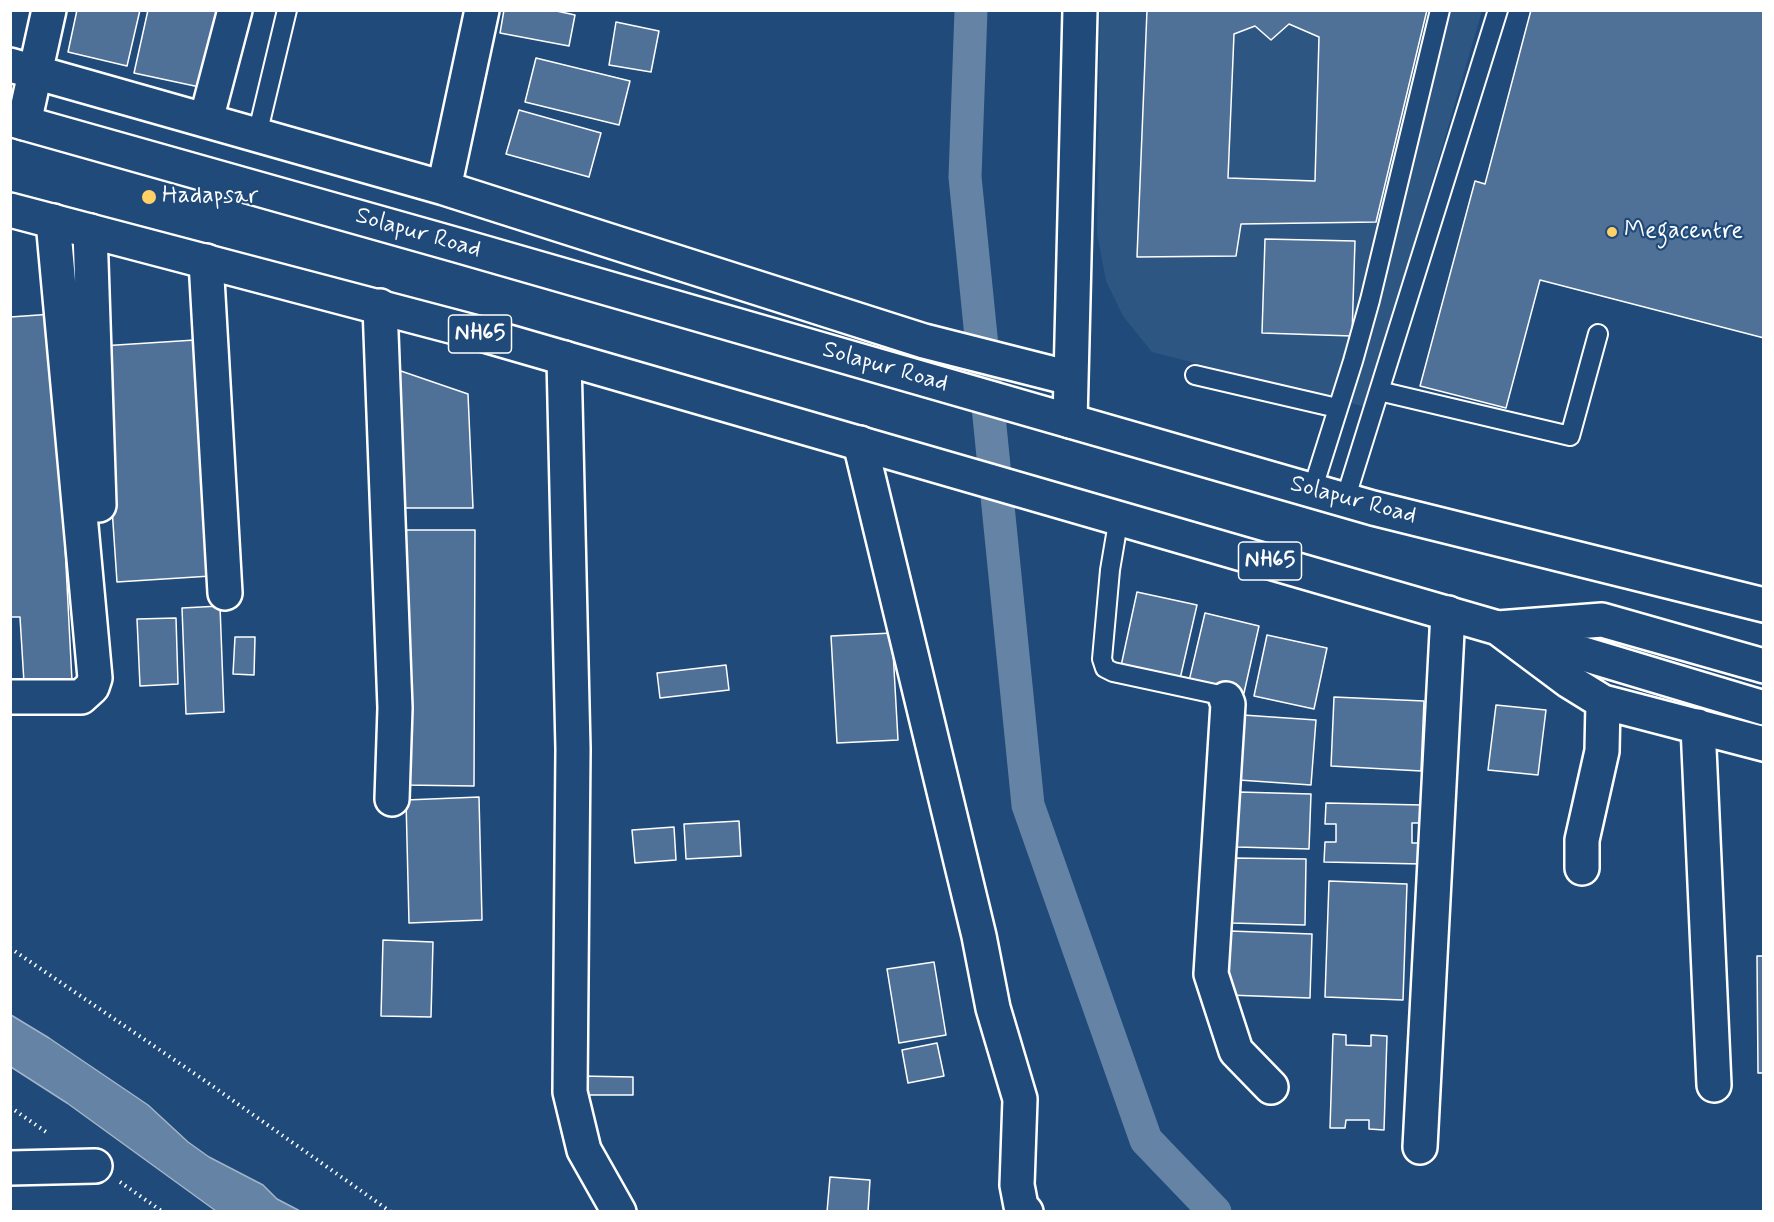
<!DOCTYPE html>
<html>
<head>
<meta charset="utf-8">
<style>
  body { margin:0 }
  #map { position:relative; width:1774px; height:1222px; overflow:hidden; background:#1f4a7a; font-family:Mynerve,sans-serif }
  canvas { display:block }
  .frame { position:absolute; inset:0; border:12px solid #fff; pointer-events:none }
</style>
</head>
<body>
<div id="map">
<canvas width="1774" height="1222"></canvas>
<div class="frame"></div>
</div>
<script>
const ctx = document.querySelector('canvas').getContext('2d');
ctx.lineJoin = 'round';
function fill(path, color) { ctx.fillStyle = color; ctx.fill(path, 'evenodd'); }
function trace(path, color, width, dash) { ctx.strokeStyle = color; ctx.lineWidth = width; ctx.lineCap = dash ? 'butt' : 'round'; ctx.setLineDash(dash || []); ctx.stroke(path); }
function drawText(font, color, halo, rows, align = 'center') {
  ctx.font = font + ' Mynerve,sans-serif'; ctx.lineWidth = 4.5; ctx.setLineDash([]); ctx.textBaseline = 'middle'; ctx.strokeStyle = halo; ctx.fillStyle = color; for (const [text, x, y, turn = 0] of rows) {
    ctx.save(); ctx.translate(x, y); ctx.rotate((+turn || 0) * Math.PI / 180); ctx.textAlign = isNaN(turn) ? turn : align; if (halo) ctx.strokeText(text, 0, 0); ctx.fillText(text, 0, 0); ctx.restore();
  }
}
const built = new Path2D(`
  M 1100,11 L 1482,11 L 1366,407 L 1152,352 L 1123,316 L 1106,281 L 1097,233 Z`);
const water = new Path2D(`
  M 11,1015 L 49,1038 L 148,1105 L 188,1142 L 209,1157 L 263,1185 L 277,1199 L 300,1211 L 216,1211 L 67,1103 L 11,1067 Z`);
const canal = new Path2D(`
  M 971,10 L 965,177 L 1028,805 L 1146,1140 L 1215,1212`);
const building = new Path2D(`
  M 77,10 L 140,10 L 127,66 L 68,52 Z
  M 148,10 L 221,11 L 204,88 L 134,73 Z
  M 504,10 L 552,10 L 575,15 L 569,46 L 500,33 Z
  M 1147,10 L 1427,10 L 1376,222 L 1241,224 L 1236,256 L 1137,257 ZM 1289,24 L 1319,37 L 1315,181 L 1228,178 L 1234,34 L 1255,26 L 1271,40 Z
  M 1531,10 L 1764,10 L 1764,338 L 1540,280 L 1506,408 L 1420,386 L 1475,181 L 1485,184 Z
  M 616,22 L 659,31 L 651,72 L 609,65 Z
  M 536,58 L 630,81 L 619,125 L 525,102 Z
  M 519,110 L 601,133 L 589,177 L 506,154 Z
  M 1265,239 L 1355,241 L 1352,336 L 1262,333 Z
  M 53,314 L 72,681 L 24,683 L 20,617 L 10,617 L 10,317 Z
  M 195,340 L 211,576 L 117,582 L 101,346 Z
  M 398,370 L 468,394 L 473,508 L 401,508 Z
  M 405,530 L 475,530 L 474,786 L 404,785 Z
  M 1137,592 L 1197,605 L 1180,679 L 1121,666 Z
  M 220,606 L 224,712 L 186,714 L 182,608 Z
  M 1205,613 L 1259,626 L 1244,693 L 1189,681 Z
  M 176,618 L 178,684 L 140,686 L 137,619 Z
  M 892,633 L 898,740 L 837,743 L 831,636 Z
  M 1267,635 L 1327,648 L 1314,709 L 1254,696 Z
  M 235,637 L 255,637 L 254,675 L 233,674 Z
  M 726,665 L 729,690 L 660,698 L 657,673 Z
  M 1334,697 L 1424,701 L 1421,771 L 1331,766 Z
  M 1496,705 L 1546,710 L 1538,775 L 1488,770 Z
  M 1243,715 L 1316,720 L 1311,785 L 1239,780 Z
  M 1239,792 L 1311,794 L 1309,849 L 1237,847 Z
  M 479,797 L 482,920 L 409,923 L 406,800 Z
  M 1326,803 L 1423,805 L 1423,823 L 1412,823 L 1412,843 L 1422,843 L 1422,864 L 1324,862 L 1325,842 L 1336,842 L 1336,824 L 1325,824 Z
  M 739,821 L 741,856 L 686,859 L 684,824 Z
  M 674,827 L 676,860 L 635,863 L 632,830 Z
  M 1232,858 L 1306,859 L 1305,925 L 1231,923 Z
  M 1329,881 L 1407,884 L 1403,1000 L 1325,997 Z
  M 1230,931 L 1312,934 L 1310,998 L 1228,995 Z
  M 383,940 L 433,942 L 431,1017 L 381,1016 Z
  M 1757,956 L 1764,956 L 1764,1073 L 1758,1073 Z
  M 934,962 L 946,1035 L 899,1043 L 887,969 Z
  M 1333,1034 L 1346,1035 L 1346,1045 L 1371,1046 L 1371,1035 L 1387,1036 L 1384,1130 L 1369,1129 L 1369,1120 L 1346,1120 L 1345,1128 L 1330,1128 Z
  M 937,1043 L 944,1076 L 908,1083 L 902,1050 Z
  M 580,1076 L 633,1077 L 633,1095 L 579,1095 Z
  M 830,1177 L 870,1180 L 868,1212 L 827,1212 Z`);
const path = new Path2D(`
  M 10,948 L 201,1078 L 391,1212
  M 10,1107 L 49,1134
  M 120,1182 L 163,1212`);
const lane = new Path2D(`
  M 257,135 L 287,10
  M 1195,375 L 1337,408
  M 1379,391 L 1570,436 L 1598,334
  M 1312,491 L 1353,361 L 1370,300 L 1440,10
  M 1345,500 L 1498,10
  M 1119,517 L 1110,570 L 1102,659 L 1105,668 L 1113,672 L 1220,695 L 1226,699`);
const street = new Path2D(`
  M 10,65 L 444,188 L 924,341 L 1070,378
  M 206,120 L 235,10
  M 24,123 L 49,10
  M 444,188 L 482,10
  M 90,231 L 99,505
  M 206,261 L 225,593
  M 380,306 L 395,708 L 392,799
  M 564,358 L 573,749 L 570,1092 L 584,1150 L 619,1212
  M 860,443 L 979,936 L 993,1008 L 1020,1099 L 1017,1185 L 1021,1206 L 1026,1212
  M 1502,631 L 1569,681 L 1603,702 L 1764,744
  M 10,697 L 81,697 L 92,687 L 95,678 L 53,221
  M 1226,699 L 1228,704 L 1211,974 L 1236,1051 L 1271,1087
  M 1698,726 L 1714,1085
  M 1582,868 L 1582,840 L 1602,751 L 1603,702
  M 1420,1147 L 1448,613
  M 10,1168 L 95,1166`);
const secondary = new Path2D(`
  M 1070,421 L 1080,10`);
const highway = new Path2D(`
  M 10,119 L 457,245 L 1373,508 L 1764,605
  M 10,210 L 481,334 L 1498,628 L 1602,620 L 1764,666
  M 1517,634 L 1764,708`);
const markers = [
  [149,197,8,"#ffd166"],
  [1612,232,6,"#ffd166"]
];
const shields = [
  [480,334,63],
  [1270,561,63]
];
const shieldNames = [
  ["NH65",480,334],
  ["NH65",1270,561]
];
const poiNames = [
  ["Hadapsar",162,197],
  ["Megacentre",1624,232]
];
const streetNames = [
  ["Solapur Road",418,234,16],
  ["Solapur Road",885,368,16],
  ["Solapur Road",1353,501,15]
];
fill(built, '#2e5683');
fill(water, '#6583a4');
trace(water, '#a3b5c8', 1.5);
trace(canal, '#6583a4', 33);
fill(building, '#507197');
trace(building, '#fff', 1.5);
trace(lane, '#fff', 22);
trace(street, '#fff', 38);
trace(secondary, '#fff', 38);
trace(highway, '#fff', 38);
trace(path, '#fff', 4, [1.5, 4.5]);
trace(lane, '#1f4a7a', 18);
trace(street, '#1f4a7a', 33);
trace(secondary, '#1f4a7a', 33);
trace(highway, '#1f4a7a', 33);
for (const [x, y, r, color] of markers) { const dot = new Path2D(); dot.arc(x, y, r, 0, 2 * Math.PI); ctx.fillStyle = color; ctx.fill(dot); trace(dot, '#1f4a7a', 2); }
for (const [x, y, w] of shields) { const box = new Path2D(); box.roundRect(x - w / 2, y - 19, w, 38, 4.5); ctx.fillStyle = '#1f4a7a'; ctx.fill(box); trace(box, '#fff', 1.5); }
drawText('bold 22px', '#fff', null, shieldNames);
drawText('24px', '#fff', '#1f4a7a', poiNames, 'left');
drawText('24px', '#fff', '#1f4a7a', streetNames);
</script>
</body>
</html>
